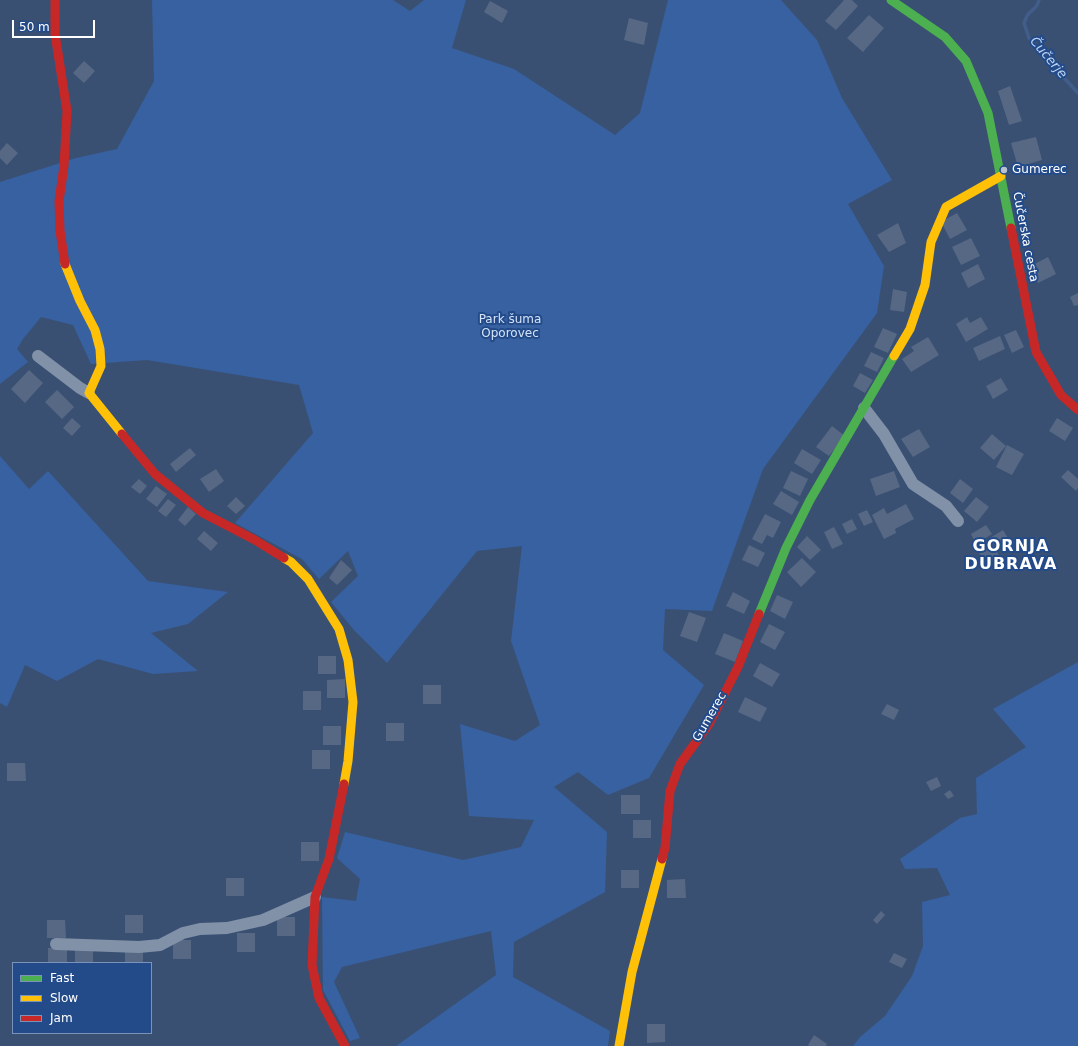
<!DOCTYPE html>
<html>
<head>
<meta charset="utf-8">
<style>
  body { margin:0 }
  #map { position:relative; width:1078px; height:1046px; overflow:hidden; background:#3a5073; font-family:"DejaVu Sans",sans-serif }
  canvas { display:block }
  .legend { position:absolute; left:12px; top:962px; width:140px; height:72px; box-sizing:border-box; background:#234b8a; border:1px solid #7b93b9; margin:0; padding:5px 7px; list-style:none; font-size:12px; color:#fff }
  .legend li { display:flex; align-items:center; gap:8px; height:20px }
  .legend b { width:20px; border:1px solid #7b93b9 }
  .scale { position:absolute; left:12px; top:20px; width:83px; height:18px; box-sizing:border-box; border:2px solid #fff; border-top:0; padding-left:5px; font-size:12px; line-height:14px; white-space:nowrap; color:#fff; -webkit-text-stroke:3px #234b8a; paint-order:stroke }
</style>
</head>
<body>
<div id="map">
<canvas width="1078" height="1046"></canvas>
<ul class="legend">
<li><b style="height:5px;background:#4caf50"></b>Fast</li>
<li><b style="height:5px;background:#ffc107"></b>Slow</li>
<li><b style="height:5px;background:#c62828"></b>Jam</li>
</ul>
<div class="scale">50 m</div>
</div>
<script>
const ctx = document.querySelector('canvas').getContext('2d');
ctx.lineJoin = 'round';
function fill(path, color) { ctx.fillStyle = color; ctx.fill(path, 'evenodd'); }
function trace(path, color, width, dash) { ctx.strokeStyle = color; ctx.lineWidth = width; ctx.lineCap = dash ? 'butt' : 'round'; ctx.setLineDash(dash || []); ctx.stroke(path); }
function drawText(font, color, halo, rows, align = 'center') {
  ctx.font = font + ' "DejaVu Sans",sans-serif'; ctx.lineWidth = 4; ctx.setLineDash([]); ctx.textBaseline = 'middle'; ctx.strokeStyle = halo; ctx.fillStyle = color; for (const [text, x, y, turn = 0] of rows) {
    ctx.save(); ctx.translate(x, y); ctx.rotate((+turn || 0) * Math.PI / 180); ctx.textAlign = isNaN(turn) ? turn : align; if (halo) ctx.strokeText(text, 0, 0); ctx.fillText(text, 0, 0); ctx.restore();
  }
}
const green = new Path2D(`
  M 152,0 L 393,0 L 410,11 L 424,0 L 466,0 L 452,48 L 514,69 L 615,135 L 640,113 L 668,0 L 781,0 L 817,40 L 842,98 L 892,180 L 848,204 L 884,266 L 877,313 L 763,469 L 712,611 L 665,609 L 663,650 L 704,685 L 649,778 L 608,795 L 578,772 L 554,787 L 607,832 L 605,892 L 514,942 L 513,977 L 610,1031 L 608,1046 L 396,1046 L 496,975 L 491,931 L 342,967 L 334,982 L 360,1038 L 350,1041 L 323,990 L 322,897 L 356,901 L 360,879 L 337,858 L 345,832 L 463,860 L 521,847 L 534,820 L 469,816 L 460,724 L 515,741 L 540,725 L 511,641 L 522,546 L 477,551 L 387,663 L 354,630 L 331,602 L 358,576 L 348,551 L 319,579 L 302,559 L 235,523 L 313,433 L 299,385 L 147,360 L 91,364 L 73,325 L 41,317 L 23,339 L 17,349 L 28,362 L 0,384 L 0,182 L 76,158 L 117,149 L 154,81 Z
  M 0,456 L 29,489 L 48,471 L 148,581 L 228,592 L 188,624 L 151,633 L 198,671 L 153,674 L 98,659 L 57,681 L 25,665 L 7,707 L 0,703 Z
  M 1078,662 L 1078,1046 L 853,1046 L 860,1037 L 885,1016 L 912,976 L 923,946 L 922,902 L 950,895 L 937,868 L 905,869 L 900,859 L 960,818 L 977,814 L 976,778 L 1026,747 L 993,709 Z`);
const stream = new Path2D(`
  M 1039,0 C 1037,10 1031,9 1027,16 C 1026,18 1025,21 1024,23 L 1029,38 L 1036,47 L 1078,93`);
const building = new Path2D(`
  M 844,0 L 852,0 L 858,6 L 836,30 L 825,21 Z
  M 490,1 L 508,11 L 502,23 L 484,12 Z
  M 869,15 L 884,28 L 863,52 L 847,38 Z
  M 629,18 L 648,23 L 644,45 L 624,40 Z
  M 84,61 L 95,71 L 84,83 L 73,73 Z
  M 1010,86 L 1022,121 L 1009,125 L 998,91 Z
  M 1036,137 L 1042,160 L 1018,167 L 1011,143 Z
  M 7,143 L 18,153 L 7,165 L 0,158 L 0,151 Z
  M 957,213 L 967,230 L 950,239 L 941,222 Z
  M 898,223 L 906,243 L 889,252 L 877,235 Z
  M 971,238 L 980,256 L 961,265 L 952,247 Z
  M 1048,257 L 1056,274 L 1038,283 L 1029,267 Z
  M 978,264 L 985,279 L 968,288 L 961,273 Z
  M 893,289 L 907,292 L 904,312 L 890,310 Z
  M 1078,293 L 1078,305 L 1074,306 L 1070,297 Z
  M 967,317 L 970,323 L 981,317 L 988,329 L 966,342 L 956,324 Z
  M 883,328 L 897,334 L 888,353 L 874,347 Z
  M 1016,330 L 1024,347 L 1012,353 L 1004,335 Z
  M 1000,336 L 1005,349 L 979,361 L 973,348 Z
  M 928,337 L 939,355 L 911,372 L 902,359 L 914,351 L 911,347 Z
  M 871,352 L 884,358 L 877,372 L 864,366 Z
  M 29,370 L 43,383 L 25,403 L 11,389 Z
  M 860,373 L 873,380 L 865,393 L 853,386 Z
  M 1001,378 L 1008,390 L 993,399 L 986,386 Z
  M 57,390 L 74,407 L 62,419 L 45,402 Z
  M 72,418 L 81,426 L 72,436 L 63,428 Z
  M 1057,418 L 1073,428 L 1065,441 L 1049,431 Z
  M 832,426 L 845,436 L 829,456 L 816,447 Z
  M 919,429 L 930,447 L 913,457 L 901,439 Z
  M 992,434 L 1006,446 L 994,460 L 980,448 Z
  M 1007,445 L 1024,454 L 1012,475 L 996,467 Z
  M 190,448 L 196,455 L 176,472 L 170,464 Z
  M 802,449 L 821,460 L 812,474 L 794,463 Z
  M 216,469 L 224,481 L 209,492 L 200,479 Z
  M 1068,470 L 1078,479 L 1078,488 L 1076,491 L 1061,477 Z
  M 791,471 L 808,479 L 800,496 L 783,488 Z
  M 894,471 L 900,487 L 876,496 L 870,479 Z
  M 139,479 L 147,486 L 140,494 L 131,487 Z
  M 960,479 L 973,489 L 963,503 L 950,493 Z
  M 156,486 L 167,494 L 157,507 L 146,499 Z
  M 781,491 L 799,502 L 792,515 L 773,504 Z
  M 236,497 L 245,506 L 236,514 L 227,506 Z
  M 976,497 L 989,507 L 977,522 L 964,511 Z
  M 168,499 L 176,505 L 166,517 L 158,511 Z
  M 906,504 L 914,519 L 895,529 L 896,533 L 884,539 L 872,515 L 884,508 L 887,514 Z
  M 188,507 L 196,514 L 185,526 L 178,520 Z
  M 867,510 L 873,522 L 864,526 L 858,514 Z
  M 765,514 L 781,522 L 773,538 L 767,535 L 762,544 L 752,539 Z
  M 852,519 L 857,529 L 847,534 L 842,524 Z
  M 986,525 L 992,534 L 976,544 L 971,534 Z
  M 834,527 L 843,544 L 832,549 L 824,532 Z
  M 1003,530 L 1009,540 L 996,548 L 990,538 Z
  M 204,531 L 218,543 L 211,551 L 197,539 Z
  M 807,536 L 821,550 L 810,560 L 797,547 Z
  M 989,539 L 1000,557 L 986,565 L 978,551 L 984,548 L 981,544 Z
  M 749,545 L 765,553 L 758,567 L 742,560 Z
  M 802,558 L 816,572 L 801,587 L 787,572 Z
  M 341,560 L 352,570 L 337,585 L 329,578 Z
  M 733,592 L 750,601 L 744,614 L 726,606 Z
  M 777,595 L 793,602 L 785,619 L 770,611 Z
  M 689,612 L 706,618 L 697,642 L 680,636 Z
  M 769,624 L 785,632 L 775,650 L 760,642 Z
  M 724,633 L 743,641 L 735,662 L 715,654 Z
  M 318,656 L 336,656 L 336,674 L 318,674 Z
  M 760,663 L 780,674 L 772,687 L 753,676 Z
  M 345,679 L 345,698 L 327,698 L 327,680 Z
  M 423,685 L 441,685 L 441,704 L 423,704 Z
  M 303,691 L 321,691 L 321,710 L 303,710 Z
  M 745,697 L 767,708 L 760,722 L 738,712 Z
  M 887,704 L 899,710 L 894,720 L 881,714 Z
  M 386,723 L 404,723 L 404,741 L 386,741 Z
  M 323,726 L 341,726 L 341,745 L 323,745 Z
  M 312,750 L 330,750 L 330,769 L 312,769 Z
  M 7,763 L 25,763 L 26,781 L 7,781 Z
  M 937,777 L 941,786 L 931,791 L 926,782 Z
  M 950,790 L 954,796 L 948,799 L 944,794 Z
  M 621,795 L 640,795 L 640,814 L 621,814 Z
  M 633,820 L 651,820 L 651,838 L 633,838 Z
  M 301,842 L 319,842 L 319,861 L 301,861 Z
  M 621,870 L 639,870 L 639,888 L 621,888 Z
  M 226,878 L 244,878 L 244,896 L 226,896 Z
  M 685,879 L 686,898 L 667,898 L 667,880 Z
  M 881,911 L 885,915 L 877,924 L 873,920 Z
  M 125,915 L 143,915 L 143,933 L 125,933 Z
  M 277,917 L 295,917 L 295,936 L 277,936 Z
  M 47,920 L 65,920 L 66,938 L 47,938 Z
  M 237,933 L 255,933 L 255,952 L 237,952 Z
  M 173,940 L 191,940 L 191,959 L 173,959 Z
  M 48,948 L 67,948 L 67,963 L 48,963 Z
  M 75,949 L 93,949 L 93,963 L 75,963 Z
  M 125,949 L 143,949 L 143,963 L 125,963 Z
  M 894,953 L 907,959 L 902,968 L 889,962 Z
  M 647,1024 L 665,1024 L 665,1042 L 647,1043 Z
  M 814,1035 L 827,1044 L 826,1046 L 810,1046 L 808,1045 Z`);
const street = new Path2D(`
  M 38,356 L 80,388 L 89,393
  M 864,408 L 884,434 L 913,484 L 946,506 L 958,521
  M 56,944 L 139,947 L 160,945 L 183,933 L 200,929 L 227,928 L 263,920 L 315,897`);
const fast = new Path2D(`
  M 891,0 L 945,37 L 966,61 L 988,113 L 1011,228
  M 759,614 L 786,548 L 810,500 L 894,356`);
const slow = new Path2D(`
  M 65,264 L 80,301 L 95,330 L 100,349 L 101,366 L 89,393 L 122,434
  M 894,356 L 910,329 L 925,285 L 931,242 L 946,207 L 1001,176
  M 284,558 L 291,562 L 308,579 L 339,629 L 348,660 L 353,702 L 348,761 L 344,784
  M 619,1046 L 632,972 L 662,859`);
const jam = new Path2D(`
  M 55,0 L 55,34 L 67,111 L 64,166 L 59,201 L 60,231 L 65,264
  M 1011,228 L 1036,352 L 1061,395 L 1078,410
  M 122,434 L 155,474 L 203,513 L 255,540 L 284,558
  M 344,784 L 329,859 L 315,897 L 312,965 L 319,998 L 345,1046
  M 662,859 L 665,848 L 670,791 L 680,764 L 709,724 L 738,667 L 759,614`);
const markers = [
  [1004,170,4,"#bac2ce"]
];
const poiNames = [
  ["Gumerec",1012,170]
];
const streetNames = [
  ["Čučerska cesta",1025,237,79],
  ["Gumerec",710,717,-60]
];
const parkNames = [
  ["Park šuma",510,320],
  ["Oporovec",510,334]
];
const waterNames = [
  ["Čučerje",1048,58,50]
];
const districtNames = [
  ["GORNJA",1011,547],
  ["DUBRAVA",1011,565]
];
fill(green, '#3761a0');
trace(stream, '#415e8b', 3.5);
fill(building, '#566884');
trace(street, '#8191a7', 12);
trace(fast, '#4caf50', 9);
trace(slow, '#ffc107', 9);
trace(jam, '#c62828', 9);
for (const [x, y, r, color] of markers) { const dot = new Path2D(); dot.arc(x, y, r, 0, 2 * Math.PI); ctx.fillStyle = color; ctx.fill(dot); trace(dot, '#234b8a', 1.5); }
drawText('12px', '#fff', '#234b8a', poiNames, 'left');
drawText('12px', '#fff', '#234b8a', streetNames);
drawText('12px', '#d4e3f8', '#234b8a', parkNames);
drawText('italic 13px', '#bbd2f2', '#234b8a', waterNames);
ctx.letterSpacing = '1px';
drawText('bold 16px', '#fff', '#234b8a', districtNames);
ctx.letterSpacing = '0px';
</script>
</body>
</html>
